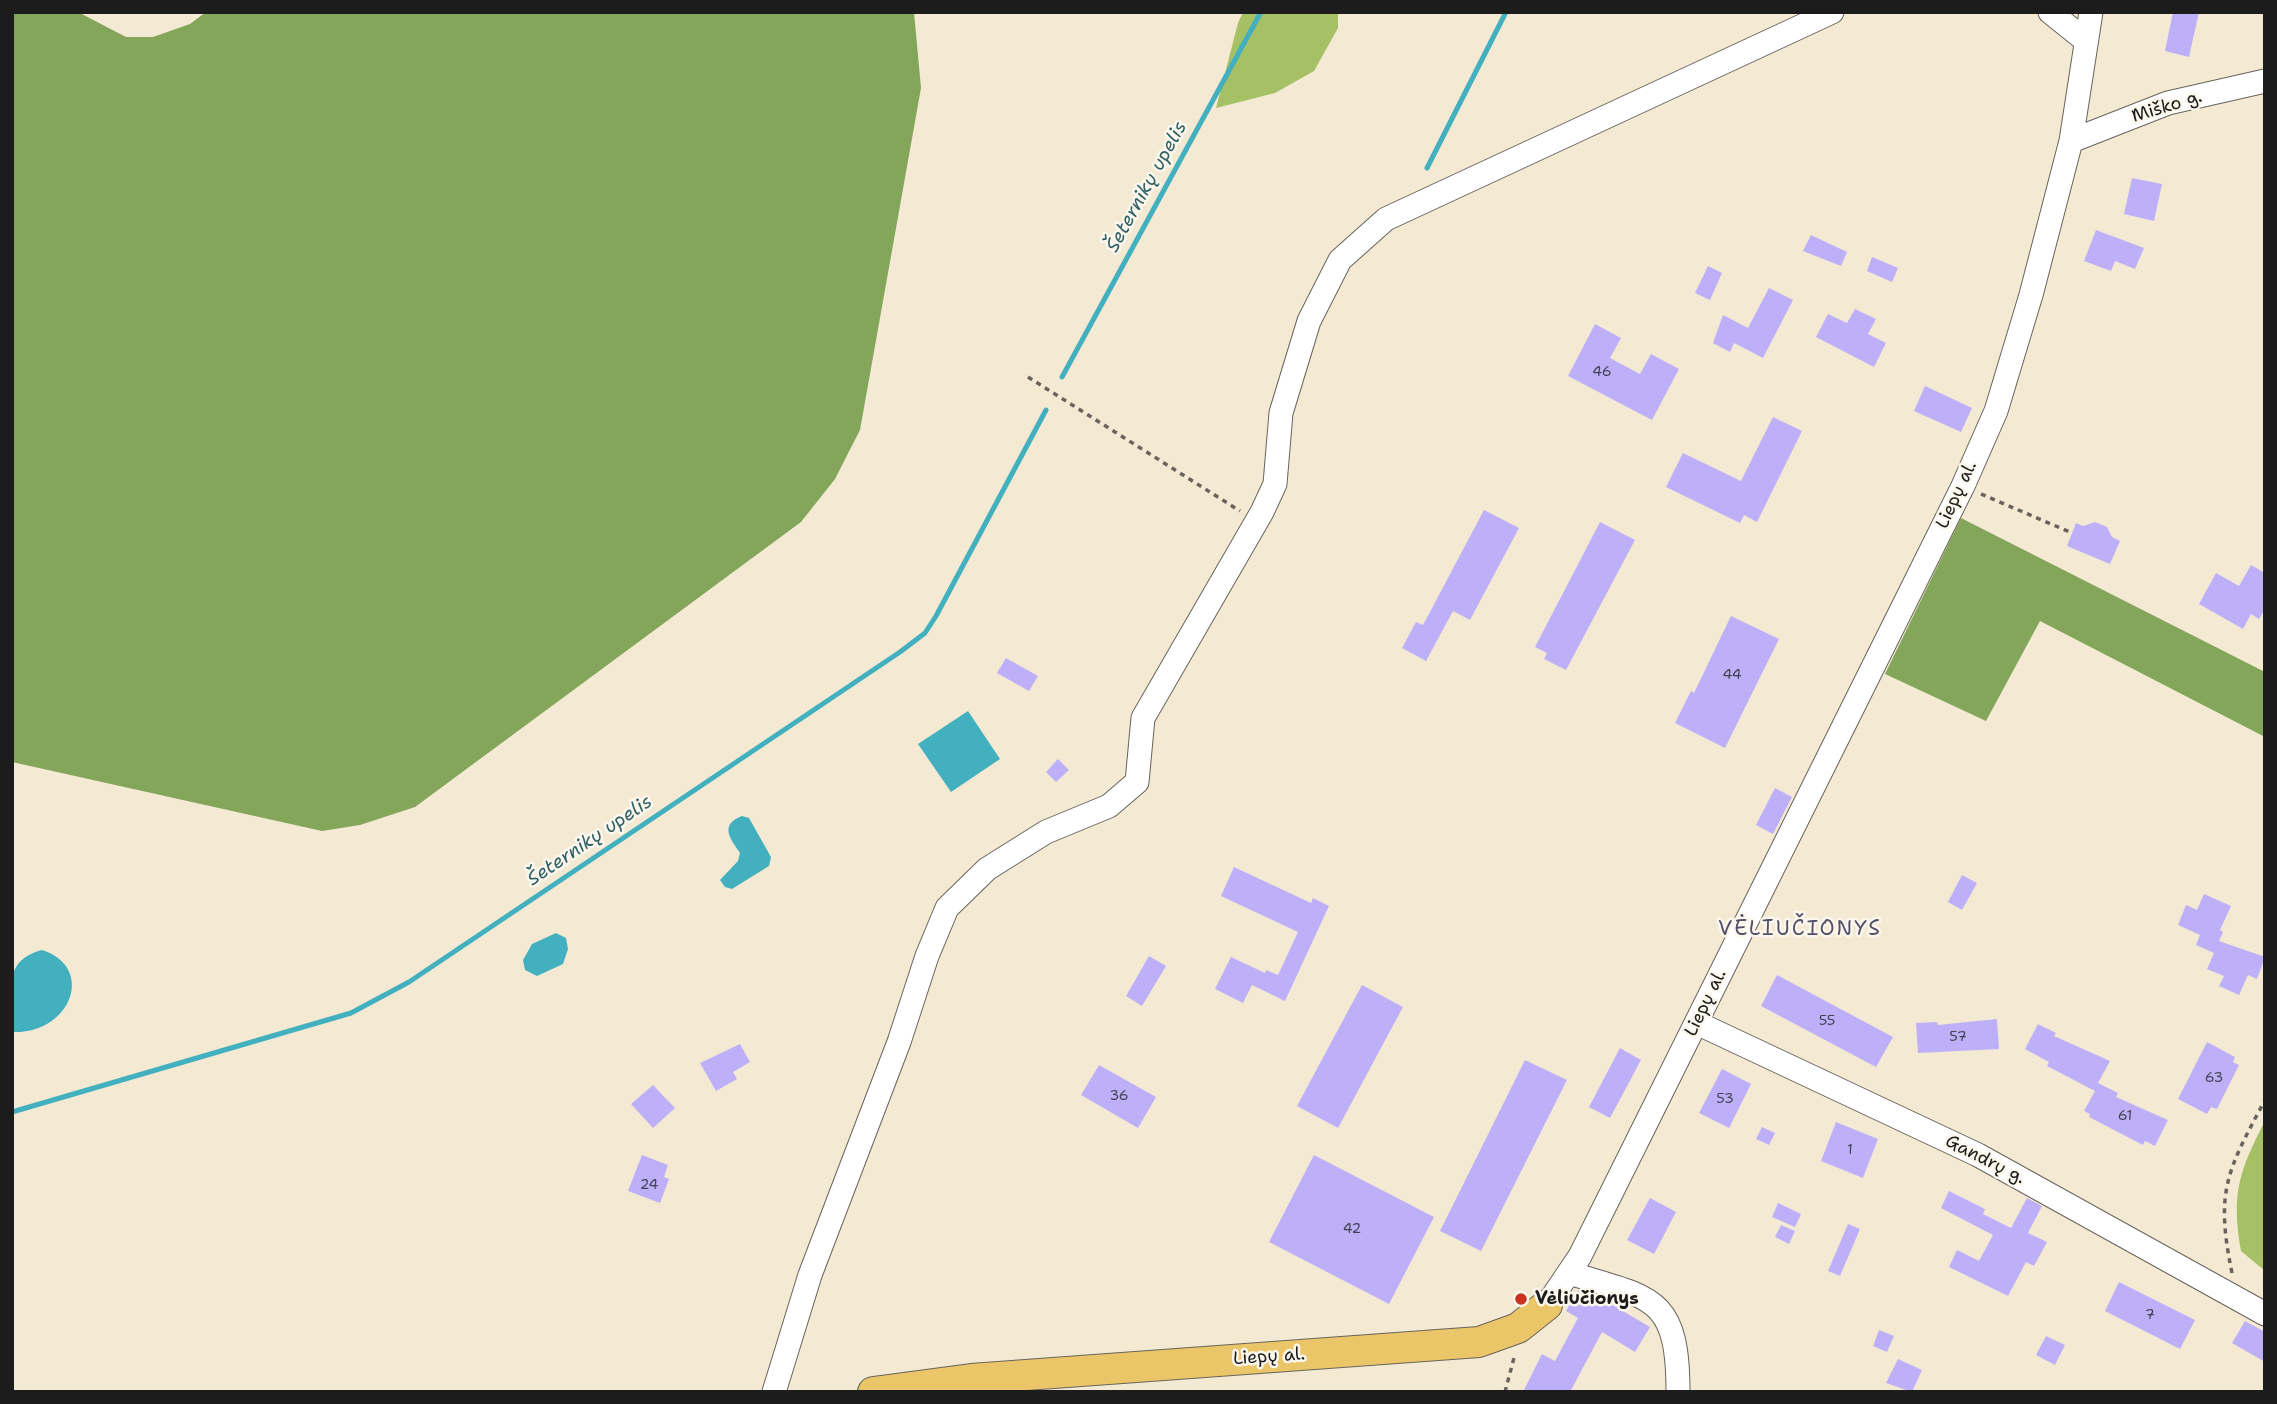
<!DOCTYPE html>
<html>
<head>
<meta charset="utf-8">
<style>
  body { margin:0 }
  #map { position:relative; width:2277px; height:1404px; overflow:hidden; background:#f4ead4; font-family:"Shantell Sans",sans-serif }
  canvas { display:block }
  .frame { position:absolute; inset:0; border:14px solid #1c1c1c; pointer-events:none }
</style>
</head>
<body>
<div id="map">
<canvas width="2277" height="1404"></canvas>
<div class="frame"></div>
</div>
<script>
const ctx = document.querySelector('canvas').getContext('2d');
ctx.lineJoin = 'round';
function fill(path, color) { ctx.fillStyle = color; ctx.fill(path, 'evenodd'); }
function trace(path, color, width, dash) { ctx.strokeStyle = color; ctx.lineWidth = width; ctx.lineCap = dash ? 'butt' : 'round'; ctx.setLineDash(dash || []); ctx.stroke(path); }
function drawText(font, color, halo, rows, align = 'center') {
  ctx.font = font + ' "Shantell Sans",sans-serif'; ctx.lineWidth = 5; ctx.setLineDash([]); ctx.textBaseline = 'middle'; ctx.strokeStyle = halo; ctx.fillStyle = color; for (const [text, x, y, turn = 0] of rows) {
    ctx.save(); ctx.translate(x, y); ctx.rotate((+turn || 0) * Math.PI / 180); ctx.textAlign = isNaN(turn) ? turn : align; if (halo) ctx.strokeText(text, 0, 0); ctx.fillText(text, 0, 0); ctx.restore();
  }
}
const green = new Path2D(`
  M 1243,12 L 1338,12 L 1338,28 L 1314,71 L 1275,93 L 1216,108 L 1238,23 Z
  M 2265,1121 L 2265,1271 L 2241,1251 C 2231,1194 2239,1171 2265,1121 Z`);
const forest = new Path2D(`
  M 12,12 L 78,12 L 126,37 L 153,37 L 190,24 L 206,12 L 914,12 L 921,88 L 860,430 L 835,479 L 801,522 L 415,807 L 360,825 L 322,831 L 12,762 Z
  M 1961,518 L 2265,672 L 2265,737 L 2040,621 L 1986,721 L 1885,674 Z`);
const water = new Path2D(`
  M 968,711 L 1000,759 L 951,792 L 918,744 Z
  M 742,816 L 749,818 L 771,857 L 769,866 L 732,889 L 725,887 L 720,880 L 738,861 L 740,853 C 730,838 719,825 742,816 Z
  M 556,933 L 566,938 L 568,949 L 563,964 L 537,976 L 525,970 L 523,960 L 532,944 Z
  M 42,950 C 97,968 70,1035 12,1032 C 12,995 0,961 42,950 Z`);
const stream = new Path2D(`
  M 1427,168 L 1506,12
  M 1062,377 L 1261,12
  M 12,1112 L 351,1013 L 409,982 L 900,652 L 925,633 L 936,616 L 1046,410`);
const building = new Path2D(`
  M 2173,12 L 2199,12 L 2189,57 L 2165,51 Z
  M 2132,178 L 2162,184 L 2154,221 L 2124,214 Z
  M 2096,230 L 2144,248 L 2135,269 L 2115,261 L 2111,271 L 2084,261 Z
  M 1811,235 L 1847,252 L 1841,266 L 1803,251 Z
  M 1872,257 L 1898,268 L 1892,282 L 1867,271 Z
  M 1708,266 L 1722,273 L 1710,300 L 1695,293 Z
  M 1769,288 L 1793,300 L 1763,358 L 1734,343 L 1730,352 L 1713,343 L 1723,315 L 1748,328 Z
  M 1855,309 L 1876,319 L 1868,334 L 1886,343 L 1874,367 L 1816,337 L 1828,314 L 1847,323 Z
  M 1595,324 L 1621,338 L 1610,358 L 1640,374 L 1651,354 L 1679,369 L 1652,420 L 1568,376 Z
  M 1925,386 L 1972,408 L 1961,432 L 1914,411 Z
  M 1773,417 L 1802,431 L 1757,522 L 1744,515 L 1740,523 L 1666,487 L 1683,453 L 1741,481 Z
  M 1484,510 L 1519,528 L 1470,620 L 1453,611 L 1426,661 L 1402,648 L 1416,622 L 1423,625 Z
  M 1600,522 L 1635,540 L 1566,670 L 1544,659 L 1547,653 L 1535,647 Z
  M 2095,522 L 2107,527 L 2112,537 L 2120,541 L 2110,564 L 2067,546 L 2076,523 L 2083,526 Z
  M 2251,565 L 2265,573 L 2265,609 L 2259,619 L 2251,614 L 2243,629 L 2199,604 L 2216,573 L 2239,586 Z
  M 1731,616 L 1779,639 L 1725,748 L 1675,723 L 1691,691 L 1694,693 Z
  M 1006,658 L 1038,676 L 1029,691 L 997,673 Z
  M 1058,759 L 1069,770 L 1056,782 L 1046,772 Z
  M 1775,788 L 1792,797 L 1773,834 L 1756,825 Z
  M 1234,867 L 1311,903 L 1313,898 L 1329,906 L 1285,1001 L 1252,985 L 1243,1003 L 1215,989 L 1231,957 L 1265,973 L 1266,970 L 1278,975 L 1298,932 L 1221,896 Z
  M 1962,875 L 1977,883 L 1962,910 L 1948,902 Z
  M 2204,894 L 2231,906 L 2220,930 L 2223,932 L 2219,941 L 2265,957 L 2257,979 L 2248,975 L 2239,995 L 2219,986 L 2224,976 L 2207,969 L 2214,953 L 2196,945 L 2200,935 L 2178,925 L 2186,905 L 2197,910 Z
  M 1149,956 L 1166,966 L 1142,1006 L 1126,996 Z
  M 1777,975 L 1893,1037 L 1876,1067 L 1761,1006 Z
  M 1362,985 L 1403,1007 L 1338,1128 L 1297,1106 Z
  M 1997,1019 L 1999,1049 L 1918,1053 L 1916,1023 L 1937,1022 L 1938,1025 Z
  M 2038,1024 L 2056,1033 L 2054,1036 L 2110,1061 L 2098,1083 L 2118,1093 L 2116,1097 L 2168,1120 L 2155,1146 L 2145,1141 L 2143,1145 L 2089,1117 L 2090,1114 L 2084,1111 L 2095,1091 L 2047,1066 L 2049,1062 L 2025,1049 Z
  M 2207,1042 L 2235,1057 L 2233,1062 L 2239,1065 L 2217,1109 L 2211,1107 L 2207,1114 L 2178,1099 Z
  M 740,1044 L 750,1062 L 733,1072 L 737,1079 L 716,1091 L 700,1063 Z
  M 1620,1048 L 1641,1060 L 1610,1118 L 1589,1107 Z
  M 1525,1060 L 1567,1080 L 1481,1251 L 1440,1231 Z
  M 1099,1065 L 1156,1097 L 1138,1128 L 1081,1095 Z
  M 1722,1069 L 1751,1084 L 1729,1128 L 1699,1113 Z
  M 653,1085 L 675,1108 L 653,1128 L 631,1104 Z
  M 1836,1122 L 1878,1139 L 1863,1178 L 1821,1161 Z
  M 1762,1127 L 1775,1133 L 1769,1145 L 1756,1139 Z
  M 642,1155 L 668,1165 L 664,1177 L 669,1179 L 660,1203 L 628,1191 Z
  M 1314,1155 L 1434,1217 L 1389,1304 L 1269,1242 Z
  M 1949,1191 L 1985,1209 L 1983,1214 L 2011,1228 L 2027,1198 L 2042,1206 L 2028,1233 L 2047,1242 L 2034,1266 L 2026,1262 L 2008,1296 L 1949,1267 L 1957,1250 L 1979,1261 L 1993,1235 L 1941,1208 Z
  M 1650,1198 L 1676,1212 L 1654,1254 L 1627,1240 Z
  M 1778,1203 L 1801,1214 L 1795,1227 L 1772,1217 Z
  M 1848,1224 L 1860,1229 L 1840,1276 L 1828,1271 Z
  M 1781,1225 L 1795,1231 L 1789,1244 L 1775,1237 Z
  M 2119,1282 L 2195,1320 L 2180,1349 L 2105,1311 Z
  M 1578,1290 L 1599,1297 L 1650,1327 L 1635,1352 L 1602,1332 L 1570,1392 L 1523,1392 L 1542,1354 L 1555,1361 L 1578,1318 L 1566,1311 Z
  M 2245,1321 L 2265,1332 L 2265,1362 L 2232,1343 Z
  M 1879,1330 L 1894,1336 L 1887,1352 L 1873,1346 Z
  M 2046,1336 L 2065,1345 L 2055,1365 L 2036,1355 Z
  M 1898,1359 L 1922,1370 L 1912,1392 L 1886,1383 Z`);
const path = new Path2D(`
  M 1028,377 L 1240,511
  M 1981,494 L 2072,533
  M 2232,1273 C 2215,1191 2227,1171 2265,1100
  M 1505,1392 L 1515,1354`);
const minor = new Path2D(`
  M 2050,12 L 2085,40
  M 2071,141 L 2168,103 L 2265,81
  M 1697,1023 L 1978,1155 L 2265,1314
  M 1569,1273 C 1652,1298 1678,1296 1678,1392
  M 1547,1305 L 1580,1256 L 1963,486 L 1996,411 L 2031,295 L 2071,141 L 2091,12
  M 774,1392 L 810,1275 L 899,1042 L 927,956 L 947,908 L 987,869 L 1046,832 L 1109,806 L 1137,782 L 1143,718 L 1262,512 L 1275,484 L 1281,413 L 1309,321 L 1340,260 L 1386,219 L 1832,12`);
const major = new Path2D(`
  M 873,1392 L 971,1379 L 1479,1342 L 1518,1328 L 1547,1305`);
const markers = [
  [1521,1299,7,"#c8321e"]
];
const numberNames = [
  ["46",1602,372],
  ["44",1732,675],
  ["55",1827,1021],
  ["57",1958,1037],
  ["63",2214,1078],
  ["36",1119,1096],
  ["53",1725,1099],
  ["61",2125,1116],
  ["1",1850,1150],
  ["24",649,1185],
  ["42",1352,1229],
  ["7",2150,1315]
];
const streetNames = [
  ["Miško g.",2167,107,-17],
  ["Liepų al.",1957,495,-65],
  ["Liepų al.",1706,1003,-64],
  ["Gandrų g.",1985,1160,27],
  ["Liepų al.",1269,1357,-4]
];
const poiNames = [
  ["Vėliučionys",1535,1299]
];
const waterNames = [
  ["Šeternikų upelis",1147,187,-61],
  ["Šeternikų upelis",590,841,-34]
];
const quarterNames = [
  ["VĖLIUČIONYS",1800,930]
];
fill(green, '#a6c066');
fill(forest, '#84a65b');
fill(water, '#42b0bf');
trace(stream, '#42b0bf', 5);
fill(building, '#bdb0f8');
trace(minor, '#68645c', 25);
trace(major, '#68645c', 32);
trace(path, '#68645c', 3.5, [5, 5]);
trace(minor, '#fff', 23);
trace(major, '#ebc669', 30);
for (const [x, y, r, color] of markers) { const dot = new Path2D(); dot.arc(x, y, r, 0, 2 * Math.PI); ctx.fillStyle = color; ctx.fill(dot); trace(dot, '#fbf7ec', 2.5); }
drawText('14px', '#444153', null, numberNames);
drawText('18px', '#1c1c1c', '#fbf7ec', streetNames);
drawText('bold 18px', '#1c1c1c', '#fbf7ec', poiNames, 'left');
drawText('italic 19px', '#2d5f65', '#fbf7ec', waterNames);
ctx.letterSpacing = '2px';
drawText('21px', '#545069', '#fbf7ec', quarterNames);
ctx.letterSpacing = '0px';
</script>
</body>
</html>
